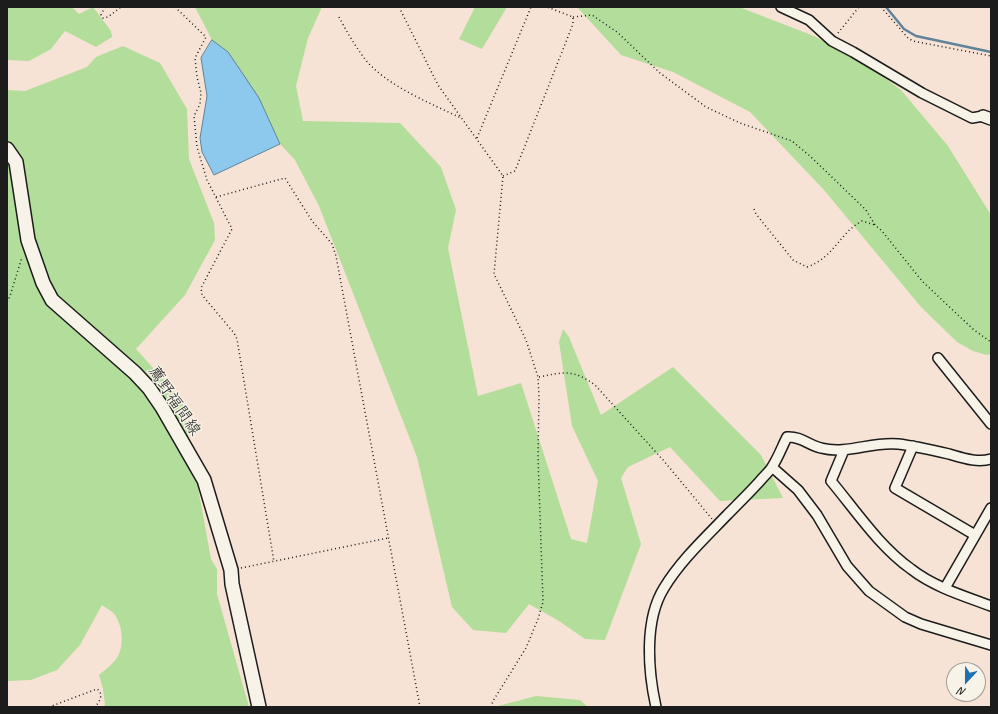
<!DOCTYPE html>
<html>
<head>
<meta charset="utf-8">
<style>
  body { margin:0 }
  #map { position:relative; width:998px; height:714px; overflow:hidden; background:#f7e3d5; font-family:Caveat,sans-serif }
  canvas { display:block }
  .frame { position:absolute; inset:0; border:8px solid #1c1c1c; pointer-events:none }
  .north { position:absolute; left:946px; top:662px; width:40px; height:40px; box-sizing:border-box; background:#f7f3e8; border:1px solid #9f9d96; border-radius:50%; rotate:202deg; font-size:11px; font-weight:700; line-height:16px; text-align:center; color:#1c1c1c }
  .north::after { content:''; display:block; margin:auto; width:14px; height:18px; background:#1f6fb2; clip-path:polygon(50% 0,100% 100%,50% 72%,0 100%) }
</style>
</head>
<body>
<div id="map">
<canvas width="998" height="714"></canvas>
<div class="frame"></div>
<div class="north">N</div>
</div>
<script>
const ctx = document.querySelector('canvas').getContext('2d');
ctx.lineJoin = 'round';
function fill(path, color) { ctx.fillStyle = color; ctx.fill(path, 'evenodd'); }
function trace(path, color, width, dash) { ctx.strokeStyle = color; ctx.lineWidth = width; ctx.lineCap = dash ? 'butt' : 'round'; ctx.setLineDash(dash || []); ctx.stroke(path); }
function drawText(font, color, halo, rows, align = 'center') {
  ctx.font = font + ' Caveat,"Klee One",sans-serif'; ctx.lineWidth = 3; ctx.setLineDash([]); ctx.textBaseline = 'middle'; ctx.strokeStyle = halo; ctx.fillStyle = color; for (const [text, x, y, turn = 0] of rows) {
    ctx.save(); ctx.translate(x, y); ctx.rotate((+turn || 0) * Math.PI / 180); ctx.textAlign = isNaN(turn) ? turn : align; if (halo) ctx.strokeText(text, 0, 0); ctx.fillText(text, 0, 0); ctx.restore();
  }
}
const green = new Path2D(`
  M 7,7 L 72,7 L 79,14 L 93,7 L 111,31 L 112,37 L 96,47 L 65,31 L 51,49 L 29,61 L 7,60 Z
  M 195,7 L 322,7 L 308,38 L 296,86 L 303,121 L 400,123 L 441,167 L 456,210 L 448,248 L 478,396 L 521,383 L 571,539 L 587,543 L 598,481 L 572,426 L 559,342 L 563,329 L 569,337 L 601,415 L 673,367 L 761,455 L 783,498 L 720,501 L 670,447 L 628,467 L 621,478 L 641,544 L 605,640 L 585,639 L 559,621 L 529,604 L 506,633 L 473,630 L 452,607 L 417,457 L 319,206 L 295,160 L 280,144 L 264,109 L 228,52 L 212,40 Z
  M 475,7 L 507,7 L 482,49 L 459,39 Z
  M 577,7 L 739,7 L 814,36 L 866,64 L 901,90 L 948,146 L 991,215 L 991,354 L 987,355 L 973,351 L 957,342 L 921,307 L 824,190 L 750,112 L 673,72 L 621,55 Z
  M 123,46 L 160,63 L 187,109 L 189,159 L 214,223 L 215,240 L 185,295 L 136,349 L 182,400 L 211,559 L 217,569 L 217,594 L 249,707 L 103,707 L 105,705 L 103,689 L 99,675 C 106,669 115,663 119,654 C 124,643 122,625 115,615 C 112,611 106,608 102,605 L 80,645 L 57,670 L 31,680 L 7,681 L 7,90 L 25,91 L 87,67 L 96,57 Z
  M 536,696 L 580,700 L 588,707 L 498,707 L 498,706 Z`);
const water = new Path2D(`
  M 212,40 L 228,52 L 245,77 L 259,98 L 280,144 L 214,175 L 202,152 L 200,138 L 207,96 L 201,58 Z`);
const stream = new Path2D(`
  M 886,7 L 904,29 L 916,36 L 991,52`);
const path = new Path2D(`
  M 105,7 L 101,15 L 103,18 L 108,17 L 121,7
  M 175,7 L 206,37 L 195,58 L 197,77 L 201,93 L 200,104 L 194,116 L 197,147 L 207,180 L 232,229 L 201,288 L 202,295 L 234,333 L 237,339 L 274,562
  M 399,7 L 438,85 L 503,176 L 494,274 L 526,340 L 538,377 L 539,397 L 538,457 L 543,602 L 538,619 L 526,648 L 493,701 L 491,707
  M 881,7 L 908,38 L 913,41 L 991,56
  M 339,17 C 347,32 355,46 365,59 C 385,85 432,104 461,118
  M 573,17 L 592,15 L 617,32 L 660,73 L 706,107 L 740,123 L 792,141 L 810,156 L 866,210 L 875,225 L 882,231 L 922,281 L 974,330 L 991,342
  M 838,33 L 859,7
  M 477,138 L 531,7
  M 503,176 L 515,171 L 573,24 L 573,17 L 547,7
  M 216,197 L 285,178 L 312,221 L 332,244 L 336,256 L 420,707
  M 754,209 L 756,214 L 793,260 L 807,267 C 835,257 839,233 862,221 L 875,225
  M 7,302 L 10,296 L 22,257
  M 539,377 C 564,372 573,369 595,385 L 664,461 L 712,519
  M 241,568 L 388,538
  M 49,707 L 97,689 C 104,694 100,701 95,707`);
const minor = new Path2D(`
  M 781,7 L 809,20 L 832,41 L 853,52 L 922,93 L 972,118 L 983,116
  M 938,358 L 991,424
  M 913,446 L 895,488 L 975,535
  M 844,450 L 831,481 C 856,511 879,546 911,569 C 934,587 964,596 991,606
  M 772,467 L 798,490 L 817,515 L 847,566 L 869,591 L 905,617 L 921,624 L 991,645
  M 945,588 L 991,508
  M 656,707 C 648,671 644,620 664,588 C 681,560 706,537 728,514 C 739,503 750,492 760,481 C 764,476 769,472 772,467 C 778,458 782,447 787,437 C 801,436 808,445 821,448 C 847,455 872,441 898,444 C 915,446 932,450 949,454 C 963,458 977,463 991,459`);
const tertiary = new Path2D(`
  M 983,116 L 991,119`);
const secondary = new Path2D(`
  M 7,149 L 16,162 L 28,240 L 43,283 L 52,300 L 135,373 L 149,388 L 162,407 L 204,480 L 231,570 L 232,584 L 259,707`);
const streetNames = [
  ["薦野福間線",174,401,56]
];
fill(green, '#b2dd9a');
fill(water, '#8dc8ed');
trace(water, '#608399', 1);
trace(stream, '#608399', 2.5);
trace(minor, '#1c1c1c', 12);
trace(tertiary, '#1c1c1c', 14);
trace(secondary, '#1c1c1c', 16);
trace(path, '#1c1c1c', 1.5, [1, 3]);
trace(minor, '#f7f3e8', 9);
trace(tertiary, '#f7f3e8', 11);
trace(secondary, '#f7f3e8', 13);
drawText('16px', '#1c1c1c', '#f7f3e8', streetNames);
</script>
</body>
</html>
